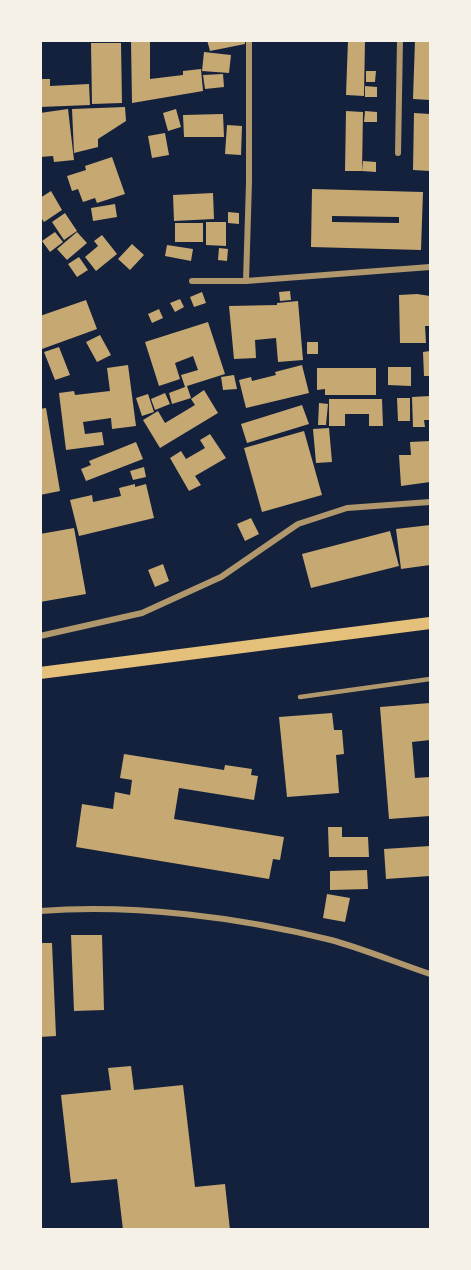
<!DOCTYPE html>
<html>
<head>
<meta charset="utf-8">
<style>
  body { margin:0 }
  #map { position:relative; width:471px; height:1270px; overflow:hidden; background:#14213d; font-family:Raleway,sans-serif }
  canvas { display:block }
  .frame { position:absolute; inset:0; border:42px solid #f6f1e7; pointer-events:none }
</style>
</head>
<body>
<div id="map">
<canvas width="471" height="1270"></canvas>
<div class="frame"></div>
</div>
<script>
const ctx = document.querySelector('canvas').getContext('2d');
ctx.lineJoin = 'round';
function fill(path, color) { ctx.fillStyle = color; ctx.fill(path, 'evenodd'); }
function trace(path, color, width, dash) { ctx.strokeStyle = color; ctx.lineWidth = width; ctx.lineCap = dash ? 'butt' : 'round'; ctx.setLineDash(dash || []); ctx.stroke(path); }
const building = new Path2D(`
  M 207,40 L 245,40 L 245,44 L 210,51 Z
  M 348,40 L 365,40 L 364,96 L 346,95 Z
  M 415,40 L 430,40 L 430,100 L 413,99 Z
  M 131,41 L 150,41 L 150,79 L 183,75 L 183,71 L 201,69 L 203,91 L 132,103 Z
  M 91,43 L 121,43 L 122,103 L 92,104 Z
  M 204,52 L 231,55 L 229,73 L 202,71 Z
  M 366,71 L 376,71 L 375,82 L 366,82 Z
  M 223,74 L 224,87 L 205,89 L 203,75 Z
  M 40,79 L 50,79 L 50,86 L 89,84 L 90,105 L 40,107 Z
  M 365,86 L 377,87 L 377,97 L 365,97 Z
  M 125,107 L 126,121 L 98,139 L 98,147 L 74,153 L 72,109 Z
  M 68,109 L 74,160 L 54,162 L 53,156 L 40,157 L 40,113 Z
  M 176,109 L 181,127 L 168,131 L 163,113 Z
  M 346,111 L 363,112 L 362,171 L 345,171 Z
  M 365,111 L 377,112 L 377,122 L 364,122 Z
  M 414,113 L 430,114 L 430,171 L 413,170 Z
  M 223,114 L 224,137 L 184,137 L 183,115 Z
  M 227,125 L 242,126 L 241,155 L 225,154 Z
  M 165,133 L 169,155 L 152,158 L 148,136 Z
  M 112,157 L 125,194 L 97,203 L 95,198 L 83,202 L 78,189 L 72,191 L 67,176 L 86,170 L 85,166 Z
  M 363,161 L 376,162 L 376,172 L 362,171 Z
  M 312,189 L 423,192 L 421,250 L 311,247 ZM 332,216 L 399,217 L 399,223 L 332,222 Z
  M 51,191 L 62,210 L 44,222 L 40,216 L 40,198 Z
  M 213,193 L 214,219 L 174,221 L 173,195 Z
  M 115,204 L 117,217 L 93,221 L 91,208 Z
  M 228,212 L 239,213 L 239,224 L 228,223 Z
  M 65,213 L 77,231 L 64,240 L 52,222 Z
  M 206,222 L 226,222 L 226,246 L 206,245 Z
  M 175,223 L 203,223 L 203,242 L 175,242 Z
  M 55,232 L 63,242 L 50,252 L 42,241 Z
  M 77,232 L 87,243 L 67,260 L 57,249 Z
  M 102,235 L 117,254 L 96,271 L 85,257 L 98,246 L 94,241 Z
  M 132,244 L 144,255 L 130,270 L 118,259 Z
  M 167,245 L 193,249 L 191,261 L 165,256 Z
  M 219,248 L 228,249 L 227,261 L 218,260 Z
  M 79,257 L 88,270 L 77,277 L 68,264 Z
  M 290,291 L 291,300 L 280,301 L 279,292 Z
  M 202,292 L 206,303 L 194,307 L 190,297 Z
  M 417,294 L 430,296 L 430,326 L 425,326 L 426,343 L 400,343 L 399,295 Z
  M 180,299 L 184,307 L 175,312 L 170,303 Z
  M 86,300 L 97,329 L 42,349 L 40,316 Z
  M 298,301 L 303,360 L 278,362 L 276,338 L 255,340 L 256,358 L 234,359 L 229,306 L 277,305 L 277,303 Z
  M 159,309 L 163,318 L 152,323 L 148,314 Z
  M 208,322 L 225,374 L 187,386 L 191,398 L 172,404 L 169,393 L 185,387 L 181,375 L 198,370 L 193,356 L 175,363 L 180,379 L 159,386 L 145,342 Z
  M 100,335 L 111,355 L 97,362 L 86,342 Z
  M 307,342 L 318,342 L 318,354 L 307,354 Z
  M 59,347 L 70,375 L 55,380 L 44,352 Z
  M 430,351 L 430,376 L 424,376 L 423,352 Z
  M 128,365 L 136,426 L 112,429 L 111,418 L 83,422 L 85,434 L 102,432 L 104,445 L 66,450 L 59,393 L 74,391 L 75,395 L 110,391 L 107,368 Z
  M 302,365 L 309,393 L 246,408 L 239,380 L 251,377 L 252,381 L 276,375 L 275,372 Z
  M 388,367 L 411,367 L 411,386 L 388,385 Z
  M 317,368 L 376,368 L 376,395 L 325,395 L 325,389 L 317,390 Z
  M 234,375 L 237,389 L 223,390 L 221,377 Z
  M 204,390 L 218,413 L 160,448 L 143,420 L 158,411 L 165,423 L 195,405 L 191,399 Z
  M 165,393 L 170,404 L 155,410 L 151,399 Z
  M 148,394 L 154,412 L 142,416 L 136,398 Z
  M 430,396 L 430,420 L 424,420 L 425,427 L 413,427 L 412,397 Z
  M 397,398 L 410,398 L 410,421 L 398,421 Z
  M 329,399 L 382,399 L 383,426 L 369,426 L 369,414 L 345,414 L 345,426 L 329,426 Z
  M 319,403 L 328,404 L 326,425 L 318,425 Z
  M 302,405 L 309,424 L 247,443 L 241,424 Z
  M 46,408 L 60,491 L 40,495 L 40,409 Z
  M 329,428 L 332,462 L 316,463 L 313,429 Z
  M 304,431 L 322,495 L 262,512 L 244,448 Z
  M 210,434 L 226,458 L 195,476 L 201,485 L 189,491 L 170,458 L 181,451 L 186,459 L 205,448 L 200,440 Z
  M 430,441 L 430,482 L 401,486 L 399,455 L 411,455 L 410,442 Z
  M 136,442 L 143,459 L 86,481 L 81,469 L 91,465 L 89,461 Z
  M 144,467 L 146,477 L 133,480 L 130,471 Z
  M 135,484 L 135,487 L 146,484 L 154,518 L 79,536 L 70,500 L 92,495 L 93,502 L 121,496 L 119,488 Z
  M 251,518 L 259,534 L 245,541 L 237,524 Z
  M 430,525 L 430,565 L 401,569 L 396,529 Z
  M 74,528 L 86,594 L 40,602 L 40,534 Z
  M 390,531 L 399,566 L 311,588 L 302,554 Z
  M 163,564 L 169,581 L 155,587 L 148,570 Z
  M 430,703 L 430,740 L 412,742 L 415,778 L 430,777 L 430,816 L 389,819 L 380,707 Z
  M 332,713 L 334,730 L 342,730 L 344,754 L 336,755 L 339,793 L 287,797 L 279,717 Z
  M 124,754 L 224,770 L 225,765 L 252,769 L 251,775 L 258,776 L 254,800 L 179,788 L 174,819 L 284,837 L 280,860 L 273,859 L 269,879 L 76,847 L 82,804 L 113,809 L 115,792 L 130,795 L 132,780 L 120,778 Z
  M 328,827 L 342,827 L 342,837 L 368,837 L 369,857 L 329,857 Z
  M 430,846 L 430,876 L 386,879 L 384,849 Z
  M 367,870 L 368,889 L 330,890 L 330,871 Z
  M 327,894 L 350,898 L 345,922 L 323,918 Z
  M 71,935 L 102,935 L 104,1010 L 74,1011 Z
  M 40,943 L 52,943 L 56,1036 L 40,1037 Z
  M 131,1066 L 134,1090 L 183,1085 L 195,1187 L 225,1184 L 230,1230 L 123,1230 L 117,1179 L 71,1183 L 61,1095 L 111,1090 L 108,1068 Z`);
const service = new Path2D(`
  M 300,697 L 430,679`);
const minor = new Path2D(`
  M 398,153 L 400,40
  M 192,281 L 246,281 L 430,267
  M 246,281 L 249,182 L 249,40
  M 40,636 L 142,613 L 221,577 L 298,524 L 347,508 L 430,502
  M 40,911 C 135,904 238,917 331,940 C 364,949 397,963 430,974`);
const secondary = new Path2D(`
  M 40,673 L 430,623`);
fill(building, '#c6a872');
trace(service, '#b1986c', 4.5);
trace(minor, '#b1986c', 6);
trace(secondary, '#e5c07b', 12);
</script>
</body>
</html>
